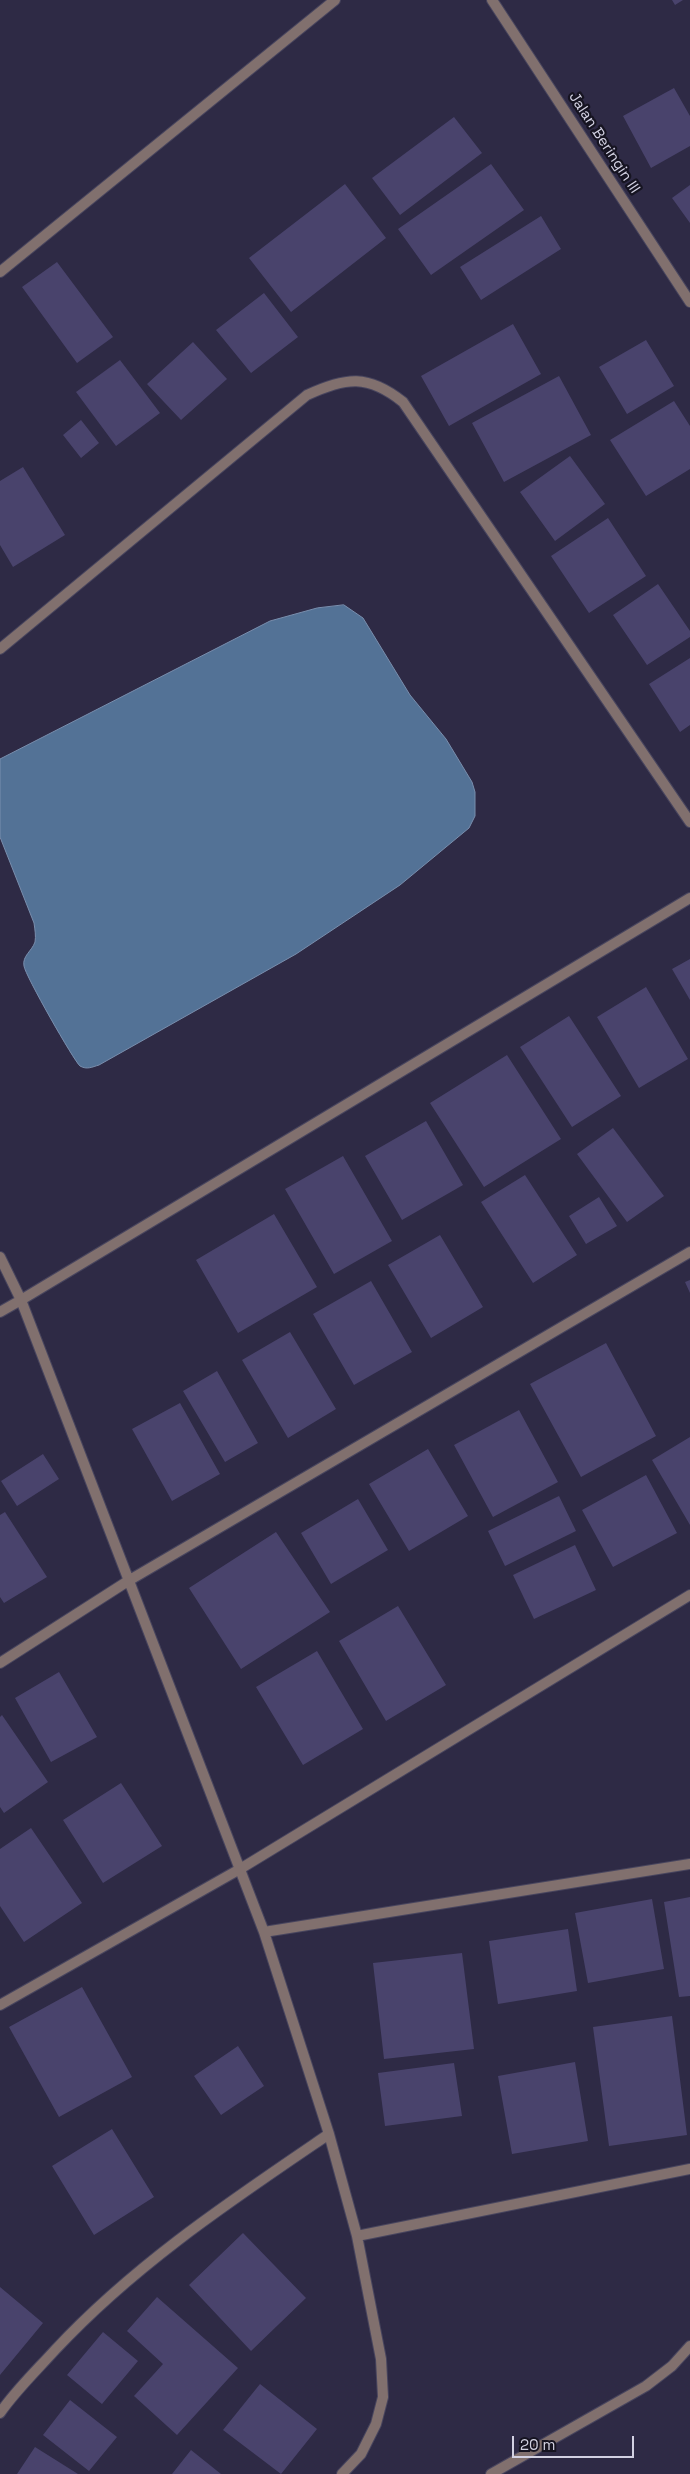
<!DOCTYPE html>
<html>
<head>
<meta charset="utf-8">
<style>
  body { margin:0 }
  #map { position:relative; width:690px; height:2474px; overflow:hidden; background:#2e2a45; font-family:"Space Grotesk",sans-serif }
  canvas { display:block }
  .scale { position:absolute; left:512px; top:2436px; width:122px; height:22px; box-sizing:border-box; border:2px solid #d2d1e2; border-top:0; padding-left:6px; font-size:15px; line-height:18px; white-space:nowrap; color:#d2d1e2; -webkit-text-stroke:4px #161421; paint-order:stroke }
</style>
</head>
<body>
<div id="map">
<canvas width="690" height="2474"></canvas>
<div class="scale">20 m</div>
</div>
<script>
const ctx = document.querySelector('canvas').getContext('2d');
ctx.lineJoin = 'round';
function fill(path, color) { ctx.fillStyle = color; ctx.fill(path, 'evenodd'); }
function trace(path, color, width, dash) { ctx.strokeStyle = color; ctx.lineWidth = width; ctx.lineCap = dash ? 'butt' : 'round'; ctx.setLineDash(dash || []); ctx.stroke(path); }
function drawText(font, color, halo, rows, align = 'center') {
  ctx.font = font + ' "Space Grotesk",sans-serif'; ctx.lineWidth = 4.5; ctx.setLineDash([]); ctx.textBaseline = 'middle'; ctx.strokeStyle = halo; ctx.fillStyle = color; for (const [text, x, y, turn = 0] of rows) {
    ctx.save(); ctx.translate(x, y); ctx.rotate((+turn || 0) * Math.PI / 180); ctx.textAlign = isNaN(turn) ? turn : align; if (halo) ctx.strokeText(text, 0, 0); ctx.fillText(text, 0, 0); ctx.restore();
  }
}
const water = new Path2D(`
  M 344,605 L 363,618 L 410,695 L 446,739 L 472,782 L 475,792 L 475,816 L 469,828 L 400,885 L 296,954 L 99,1065 C 92,1067 87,1070 80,1066 C 74,1061 25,975 24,966 C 22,956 32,951 35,942 C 36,936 35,930 34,923 L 0,837 L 0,759 L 270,621 L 317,608 Z`);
const building = new Path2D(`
  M 672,0 L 683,0 L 675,5 Z
  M 674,88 L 690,116 L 690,146 L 651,168 L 623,116 Z
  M 454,117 L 482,153 L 400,215 L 372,178 Z
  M 491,164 L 524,210 L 431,275 L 398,229 Z
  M 345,184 L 386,238 L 291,312 L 249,258 Z
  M 690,185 L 690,223 L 672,198 Z
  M 541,216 L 561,249 L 481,300 L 460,267 Z
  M 57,262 L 113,337 L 77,363 L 22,287 Z
  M 264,293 L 298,337 L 251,373 L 216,330 Z
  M 513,324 L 541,374 L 449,426 L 421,376 Z
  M 646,340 L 674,386 L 627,414 L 599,367 Z
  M 193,342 L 227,379 L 181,420 L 147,384 Z
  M 120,360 L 160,413 L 116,446 L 76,392 Z
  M 559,376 L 591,435 L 504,482 L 472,423 Z
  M 674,401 L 690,426 L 690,469 L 646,496 L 610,440 Z
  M 81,420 L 99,443 L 81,458 L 63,435 Z
  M 570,456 L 605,504 L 555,541 L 520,492 Z
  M 23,467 L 65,535 L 13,567 L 0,545 L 0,481 Z
  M 608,518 L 646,576 L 589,613 L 551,556 Z
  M 658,584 L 690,631 L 690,637 L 647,665 L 613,615 Z
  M 690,658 L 690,725 L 680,732 L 649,684 Z
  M 690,959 L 690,1000 L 672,969 Z
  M 646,987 L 688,1059 L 639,1088 L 597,1017 Z
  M 569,1016 L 621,1096 L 572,1127 L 520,1047 Z
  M 507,1055 L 561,1139 L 484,1187 L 430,1103 Z
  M 426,1121 L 463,1185 L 402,1220 L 365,1156 Z
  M 613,1128 L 664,1196 L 627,1222 L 577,1154 Z
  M 343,1156 L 392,1241 L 334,1274 L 285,1189 Z
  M 525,1175 L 577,1255 L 533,1283 L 481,1202 Z
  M 599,1197 L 617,1226 L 586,1244 L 569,1216 Z
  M 274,1214 L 317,1287 L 238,1333 L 196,1260 Z
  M 440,1235 L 483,1307 L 431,1338 L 388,1265 Z
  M 690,1280 L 690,1293 L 685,1282 Z
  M 371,1281 L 412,1352 L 354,1385 L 313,1314 Z
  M 290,1332 L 336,1409 L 288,1438 L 242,1360 Z
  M 606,1343 L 656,1436 L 581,1477 L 530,1384 Z
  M 217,1371 L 258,1443 L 225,1462 L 183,1391 Z
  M 180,1403 L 220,1474 L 172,1501 L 132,1429 Z
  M 519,1410 L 558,1482 L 493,1517 L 454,1445 Z
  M 690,1437 L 690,1525 L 652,1460 Z
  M 428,1449 L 468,1516 L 409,1551 L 369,1484 Z
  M 43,1454 L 59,1479 L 17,1506 L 1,1481 Z
  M 646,1475 L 677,1533 L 613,1567 L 582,1510 Z
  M 559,1496 L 576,1531 L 505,1566 L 488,1531 Z
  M 358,1499 L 388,1550 L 331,1584 L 301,1533 Z
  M 5,1512 L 47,1577 L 4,1603 L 0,1597 L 0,1515 Z
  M 276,1532 L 330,1612 L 241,1669 L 189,1588 Z
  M 575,1545 L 596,1590 L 534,1619 L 513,1575 Z
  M 398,1606 L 446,1685 L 386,1721 L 339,1641 Z
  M 317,1651 L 363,1729 L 303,1765 L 256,1687 Z
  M 59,1672 L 97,1737 L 51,1762 L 15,1698 Z
  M 2,1715 L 48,1782 L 4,1813 L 0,1807 L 0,1717 Z
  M 121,1783 L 162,1846 L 103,1883 L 63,1820 Z
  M 31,1828 L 82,1903 L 24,1942 L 0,1906 L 0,1849 Z
  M 690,1897 L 690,1996 L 679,1997 L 664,1902 Z
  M 652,1899 L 664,1969 L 588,1983 L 575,1913 Z
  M 568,1929 L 577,1991 L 498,2004 L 489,1941 Z
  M 462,1953 L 474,2049 L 384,2059 L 373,1963 Z
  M 82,1987 L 132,2077 L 59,2117 L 9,2027 Z
  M 672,2016 L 687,2135 L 609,2146 L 593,2027 Z
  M 238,2046 L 264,2086 L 221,2115 L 194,2076 Z
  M 575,2062 L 588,2141 L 512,2154 L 498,2076 Z
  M 454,2063 L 462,2116 L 385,2126 L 378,2073 Z
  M 112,2129 L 154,2197 L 94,2235 L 52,2166 Z
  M 243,2233 L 306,2298 L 251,2351 L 189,2285 Z
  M 0,2287 L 43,2323 L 0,2375 Z
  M 157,2297 L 238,2368 L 177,2435 L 134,2396 L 163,2364 L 127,2331 Z
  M 103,2332 L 138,2361 L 102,2404 L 67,2375 Z
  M 260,2384 L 317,2429 L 281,2474 L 223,2430 Z
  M 70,2400 L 117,2437 L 89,2471 L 43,2435 Z
  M 35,2447 L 78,2474 L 17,2474 Z
  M 191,2450 L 221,2474 L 172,2474 Z`);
const lane = new Path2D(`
  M 491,2474 L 646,2386 L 672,2366 L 690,2346`);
const street = new Path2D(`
  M 492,0 L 690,302
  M 0,272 L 335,0
  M 0,649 L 307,395 C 346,377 368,374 403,402 L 690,822
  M 0,1257 L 21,1300 L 690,898
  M 0,1312 L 21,1300 L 264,1932 L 329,2134 L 357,2236 L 381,2359 L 383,2397 L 376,2424 L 361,2454 L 342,2474
  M 0,1663 L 128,1581 L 690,1252
  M 264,1932 L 690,1864
  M 0,2005 L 240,1869 L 690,1595
  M 357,2236 L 690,2169
  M 0,2413 C 16,2390 36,2371 55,2350 C 135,2264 232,2200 329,2134`);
const streetNames = [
  ["Jalan Beringin III",604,143,57]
];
fill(water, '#537296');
trace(water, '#798ead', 1);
fill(building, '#49436c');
trace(lane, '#48455e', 12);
trace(street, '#48455e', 12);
trace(lane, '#81706e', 10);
trace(street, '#81706e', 10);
drawText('15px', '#d2d1e2', '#161421', streetNames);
</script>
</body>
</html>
